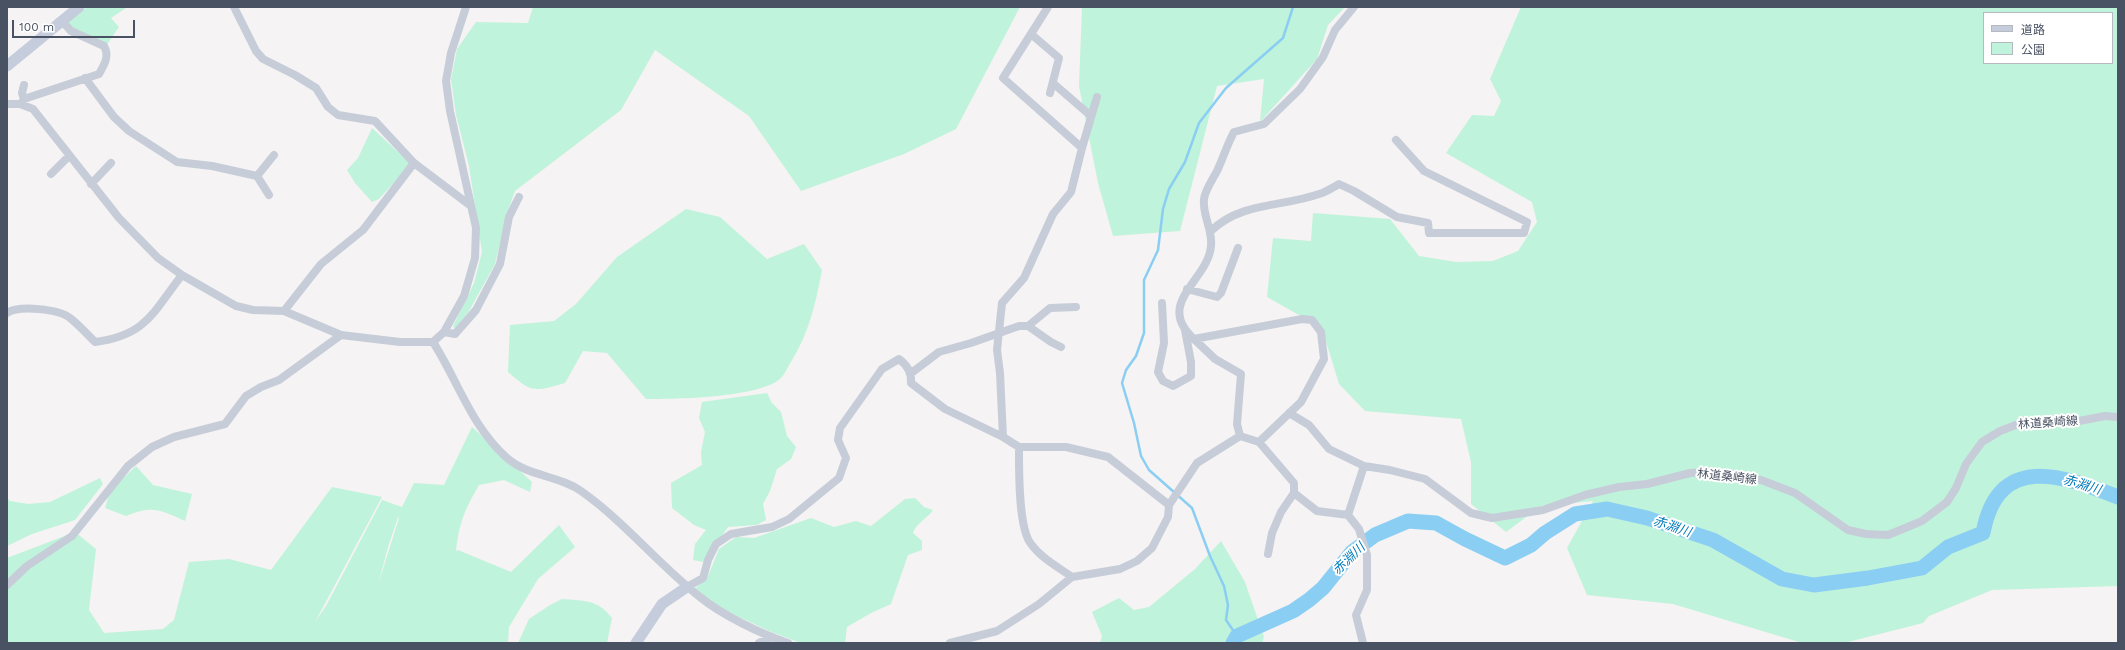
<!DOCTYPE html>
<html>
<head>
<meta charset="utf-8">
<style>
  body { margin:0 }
  #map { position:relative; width:2125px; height:650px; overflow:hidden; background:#f5f3f3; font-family:"Work Sans","Noto Sans JP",sans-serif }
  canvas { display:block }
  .frame { position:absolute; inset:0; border:8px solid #495262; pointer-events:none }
  .legend { position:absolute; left:1983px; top:12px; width:130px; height:52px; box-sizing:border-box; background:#fff; border:1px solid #b6bac0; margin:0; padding:5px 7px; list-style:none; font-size:12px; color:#495262 }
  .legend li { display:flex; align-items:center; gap:8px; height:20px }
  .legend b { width:20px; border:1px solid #b6bac0 }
  .scale { position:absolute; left:12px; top:20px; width:123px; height:18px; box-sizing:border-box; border:2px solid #495262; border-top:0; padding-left:5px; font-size:12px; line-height:14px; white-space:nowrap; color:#495262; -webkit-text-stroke:3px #fff; paint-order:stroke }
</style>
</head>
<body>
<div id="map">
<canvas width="2125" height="650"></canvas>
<div class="frame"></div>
<ul class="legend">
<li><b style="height:5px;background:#c5ccdc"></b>道路</li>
<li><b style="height:11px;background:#c0f3db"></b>公園</li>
</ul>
<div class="scale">100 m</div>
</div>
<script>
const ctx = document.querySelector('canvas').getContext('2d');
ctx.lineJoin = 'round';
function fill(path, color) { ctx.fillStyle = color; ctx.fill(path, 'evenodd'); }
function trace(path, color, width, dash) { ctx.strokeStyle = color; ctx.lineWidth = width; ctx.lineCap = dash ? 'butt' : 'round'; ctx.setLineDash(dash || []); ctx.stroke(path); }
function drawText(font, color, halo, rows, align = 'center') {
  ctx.font = font + ' "Work Sans","Noto Sans JP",sans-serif'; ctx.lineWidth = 4; ctx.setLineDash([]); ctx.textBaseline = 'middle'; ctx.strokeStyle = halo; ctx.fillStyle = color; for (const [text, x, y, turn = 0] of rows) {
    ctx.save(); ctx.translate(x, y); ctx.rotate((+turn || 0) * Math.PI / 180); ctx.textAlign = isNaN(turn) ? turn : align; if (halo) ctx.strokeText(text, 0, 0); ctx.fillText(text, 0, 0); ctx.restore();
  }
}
const green = new Path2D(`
  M 87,7 L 148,7 L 126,8 L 111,18 L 119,27 L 106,46 L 79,32 L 67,23 Z
  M 533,7 L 1020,7 L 956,129 L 904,154 L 801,191 L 749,116 L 655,50 L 621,110 L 515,191 L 507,213 L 495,264 L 469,311 L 455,329 L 453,326 L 474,283 L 482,252 L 469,166 L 456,115 L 451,79 L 457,49 L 476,22 L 528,23 Z
  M 1082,7 L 1345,7 L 1328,25 L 1317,59 L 1260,122 L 1264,79 L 1217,86 L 1180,231 L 1113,236 L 1098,183 L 1079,86 Z
  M 1521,7 L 2118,7 L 2118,586 L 1992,590 L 1929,616 L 1923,623 L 1844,643 L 1802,643 L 1673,604 L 1587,595 L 1567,548 L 1593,501 L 1541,506 L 1506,532 L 1471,504 L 1471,462 L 1461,419 L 1365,411 L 1339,384 L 1322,328 L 1267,297 L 1273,238 L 1311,241 L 1313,213 L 1390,219 L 1419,256 L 1456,262 L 1493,261 L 1518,251 L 1537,222 L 1532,202 L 1446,153 L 1472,115 L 1494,116 L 1501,101 L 1490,79 ZM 1984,13 L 2112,13 L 2112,63 L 1984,63 Z
  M 372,128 L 411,164 L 379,199 L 372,202 L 355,183 L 347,170 L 358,158 Z
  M 686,209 L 720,217 L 767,259 L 804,244 L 822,270 C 815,306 809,334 789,365 C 787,369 784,375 781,378 C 760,398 675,399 646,399 L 607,353 L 583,351 L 565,383 C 534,392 532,393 508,372 L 510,325 L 554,321 L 576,304 L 617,257 Z
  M 767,393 L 772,403 L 781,412 L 787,436 L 796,447 L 791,459 L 777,469 L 770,491 L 763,504 L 766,520 L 757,525 L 728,527 L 703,562 L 693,560 L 695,544 L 706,530 L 694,525 L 672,508 L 671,483 L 702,465 L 701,452 L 705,432 L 699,418 L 702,402 Z
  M 472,427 L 532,482 L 530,492 L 504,480 L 479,485 C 465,509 459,523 456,551 L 458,550 L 511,572 L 559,525 L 575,547 L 538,579 L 509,627 L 508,643 L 7,643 L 7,558 L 75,532 L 96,549 L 89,610 L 104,633 L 163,629 L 174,620 L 189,562 L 229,559 L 271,570 L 332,487 L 382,497 L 315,622 L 326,606 L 382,500 L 402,507 L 414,483 L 444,485 ZM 398,517 L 399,518 L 378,585 L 388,547 Z
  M 136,466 L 153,485 L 192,494 L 185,521 C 160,510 153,505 126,516 L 105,508 L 110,491 Z
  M 100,478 L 103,484 L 75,520 L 32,534 L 7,546 L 7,498 L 10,501 L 28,504 L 50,502 Z
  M 915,498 L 924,507 L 933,510 C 927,519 916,523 913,533 L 922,541 L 922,550 L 908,555 L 891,604 L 871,613 L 847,627 L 845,643 L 801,643 L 769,631 L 737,616 L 715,604 L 694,590 L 708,576 L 719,549 L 736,537 L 754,538 L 811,518 L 834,527 L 856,521 L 871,526 L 905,499 Z
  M 1221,541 L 1245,582 L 1264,637 L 1262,643 L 1100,643 L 1102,636 L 1092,612 L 1119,598 L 1134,610 L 1149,607 L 1195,569 Z
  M 562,599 C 585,601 597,599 612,618 L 607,643 L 518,643 L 529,619 L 550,605 Z`);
const stream = new Path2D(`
  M 1237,636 L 1226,620 L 1228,605 L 1224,586 L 1210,556 L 1192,508 L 1149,470 L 1141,456 L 1134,423 L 1122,383 L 1126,370 L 1136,356 L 1144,333 L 1144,280 L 1158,250 L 1163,209 L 1169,189 L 1185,162 L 1199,123 L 1226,88 L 1283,38 L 1293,7`);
const river = new Path2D(`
  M 1233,643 L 1237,636 L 1293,611 L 1309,600 L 1323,588 L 1352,552 L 1375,535 L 1408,521 L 1436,523 L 1465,539 L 1505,558 L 1531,545 L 1545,533 L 1575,514 L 1607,509 L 1647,518 L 1713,540 L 1782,579 L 1814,585 L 1868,578 L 1922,568 L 1948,547 L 1983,533 C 1998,452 2062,475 2118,497`);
const street = new Path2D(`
  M 234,7 L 256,51 L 263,59 L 295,75 L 316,88 L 328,107 L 338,115 L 375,121 L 414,163 L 471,206
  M 1048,7 L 1003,78 L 1082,148
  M 1031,34 L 1059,58 L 1050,93
  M 85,78 L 114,117 L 129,131 L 177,162 L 212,166 L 257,176 L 269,195
  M 1054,84 L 1091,116
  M 24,99 L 22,93 L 24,85
  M 7,104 L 20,104 L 33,109 L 119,218 L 158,258 L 182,275 L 236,306 L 253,310 L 284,311 L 341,335 L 400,342 L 433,342 L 444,332 L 464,296 L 475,258 L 476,228 L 450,111 L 446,81 L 451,53 L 466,7
  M 21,104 L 24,99 L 99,74 C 104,65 110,56 104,46 L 71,31 L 62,21
  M 51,174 L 69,156
  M 257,176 L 274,155
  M 91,184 L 111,163
  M 1211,231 C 1240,202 1283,207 1319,194 C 1326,192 1332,188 1339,184 L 1354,191 L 1397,217 L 1428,223 L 1429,233 L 1524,233 L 1527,222 L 1424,171 L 1396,140
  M 1187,289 L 1217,297 L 1221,293 L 1238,248
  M 1162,303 L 1164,343 L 1158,372 L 1163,381 L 1173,386 L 1191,376 L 1191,362 L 1185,330
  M 284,311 L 321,264 L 363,230 L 414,163
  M 7,313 C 19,305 59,309 70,318 C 79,325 87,334 95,342 C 147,335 153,312 182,275
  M 1028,326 L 1050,308 L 1076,307
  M 444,332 L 455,334 L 476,310 L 500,264 L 509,217 L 519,197
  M 1194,339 L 1215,359 L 1241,374 L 1237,424 L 1240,436
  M 433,342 C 458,381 471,426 507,458 C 529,477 558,475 581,491 C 625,522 658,564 700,597 C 722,615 761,634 788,643
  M 910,374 L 939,352 L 971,343 L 1019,326 L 1028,326 L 1051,342 L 1061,347
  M 1289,413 L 1309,425 L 1329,449 L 1364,466 L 1390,470 L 1425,479 L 1471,513 L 1492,518 L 1543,510 L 1585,495 L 1619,487 L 1647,484 L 1690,473 L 1707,472 L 1761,480 L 1795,493 L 1848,530 L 1866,534 L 1888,535 L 1922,521 L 1947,502 L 1956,488 L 1966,464 L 1982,442 L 2000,431 L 2021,423 L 2074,422 L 2105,416 L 2118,417
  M 1259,442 L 1301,402 L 1324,359 L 1321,332 L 1312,320 L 1302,319 L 1194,339 C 1154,303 1208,281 1211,246 C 1213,230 1202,215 1204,199 C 1205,190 1213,179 1217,171 C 1223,158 1227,145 1234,132 L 1264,124 L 1300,89 L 1323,57 L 1335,30 L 1354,7
  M 1019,447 L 1066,447 L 1108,457 L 1169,505
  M 1294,493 L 1317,511 L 1348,515 L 1359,529 L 1367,555 L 1367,590 L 1356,615 L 1363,643
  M 1348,515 L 1364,466
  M 1072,577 C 1058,567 1041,558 1031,544 C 1018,528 1019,468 1019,447 L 1003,437 L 1000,373 L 997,350 L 1002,303 L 1024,278 L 1053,214 L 1071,192 L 1082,148 L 1097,97
  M 7,585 L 27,566 L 72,536 L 128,466 L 152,447 L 174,437 L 225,424 L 246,396 L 261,387 L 279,380 L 341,335
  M 687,587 L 703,578 L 708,560 L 716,544 L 731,534 L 772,527 L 789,519 L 839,478 L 846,458 L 838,440 L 840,428 L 882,369 L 899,359 C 907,365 912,372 911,383 L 945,409 L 1003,437
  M 759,643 L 772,637
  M 950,643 L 997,631 L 1039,604 L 1072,577 L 1120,569 L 1137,561 L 1152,548 L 1168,517 L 1169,505 L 1197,463 L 1240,436 L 1259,442 L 1294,483 L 1294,493 L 1281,512 L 1272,533 L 1268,554`);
const secondary = new Path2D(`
  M 7,66 L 79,7
  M 636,643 L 662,604 L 687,587`);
const streetNames = [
  ["林道桑崎線",2048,423,-4],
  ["林道桑崎線",1727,477,6]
];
const waterNames = [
  ["赤淵川",2082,485,17],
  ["赤淵川",1672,527,18],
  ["赤淵川",1349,559,-44]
];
fill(green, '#c0f3db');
trace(stream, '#8bcef3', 2.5);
trace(river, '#8bcef3', 15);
trace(street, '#c6cdd8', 8);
trace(secondary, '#c5ccdc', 11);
drawText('12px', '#495262', '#fff', streetNames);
drawText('italic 13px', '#027abb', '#fff', waterNames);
</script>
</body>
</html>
